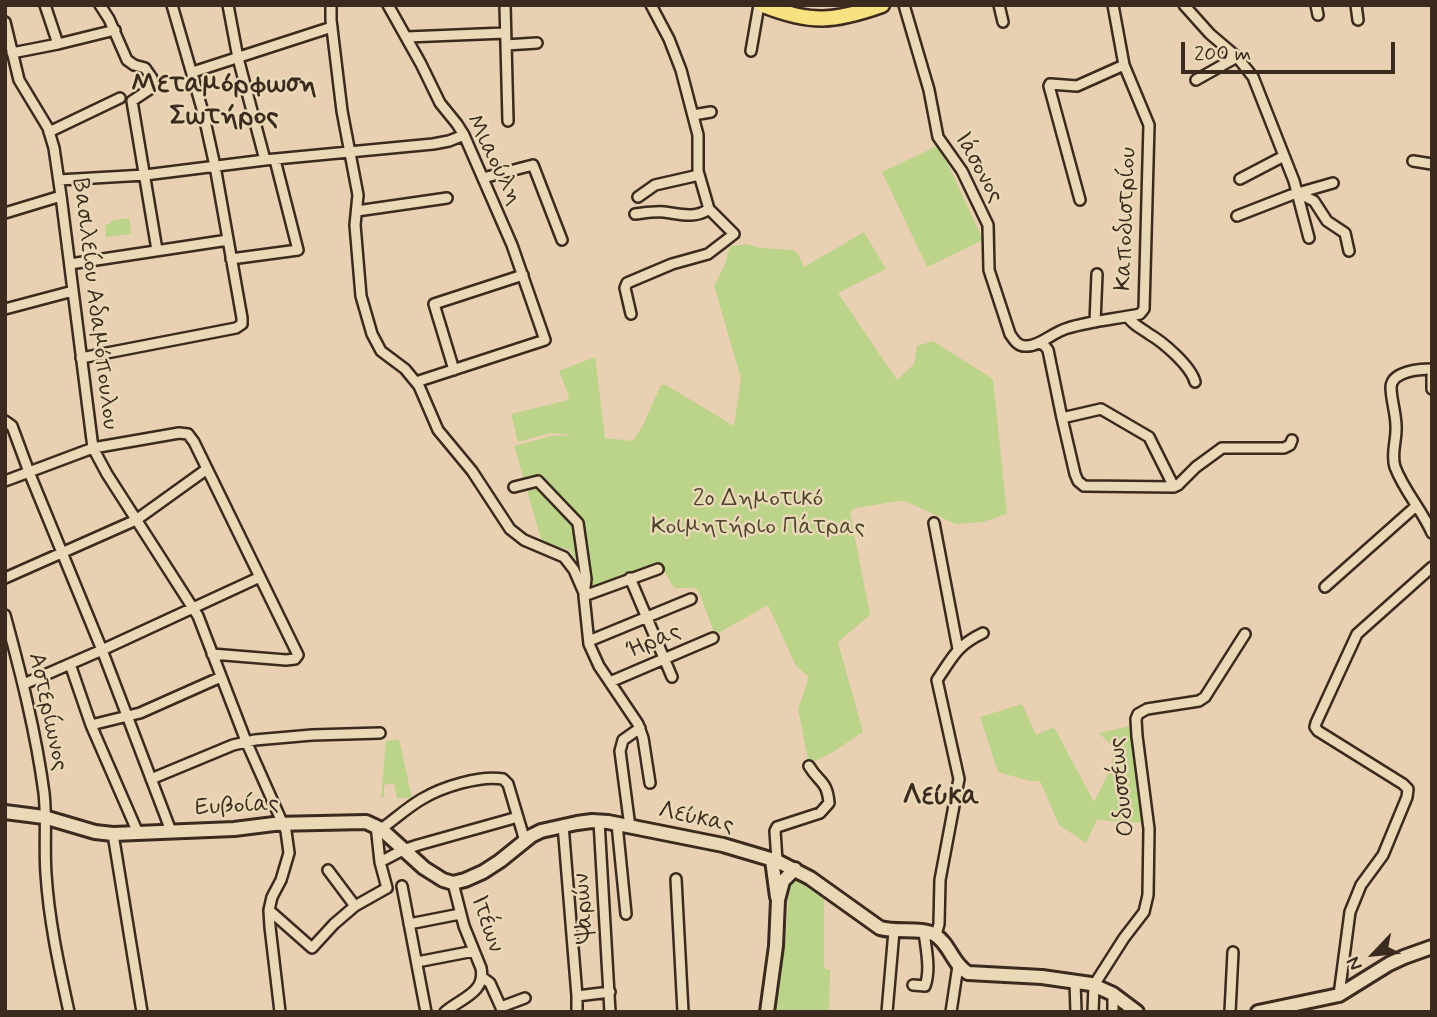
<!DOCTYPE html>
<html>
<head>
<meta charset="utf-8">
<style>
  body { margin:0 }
  #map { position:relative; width:1437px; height:1017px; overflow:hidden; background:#ead0b3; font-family:Mynerve,sans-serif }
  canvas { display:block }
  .frame { position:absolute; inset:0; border:7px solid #3b2a1e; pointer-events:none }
  .north { position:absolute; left:1339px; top:919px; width:70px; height:70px; -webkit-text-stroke:5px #ead9b6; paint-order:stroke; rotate:244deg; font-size:19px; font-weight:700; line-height:28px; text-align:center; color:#3b2a1e }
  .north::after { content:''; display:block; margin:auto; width:24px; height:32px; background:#3b2a1e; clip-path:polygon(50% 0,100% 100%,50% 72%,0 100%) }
  .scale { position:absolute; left:1181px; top:42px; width:214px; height:32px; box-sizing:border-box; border:4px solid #3b2a1e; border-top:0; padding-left:9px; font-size:21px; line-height:24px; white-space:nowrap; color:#3b2a1e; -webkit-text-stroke:5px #ead9b6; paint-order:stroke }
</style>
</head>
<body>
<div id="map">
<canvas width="1437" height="1017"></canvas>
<div class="frame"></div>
<div class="north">N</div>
<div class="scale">200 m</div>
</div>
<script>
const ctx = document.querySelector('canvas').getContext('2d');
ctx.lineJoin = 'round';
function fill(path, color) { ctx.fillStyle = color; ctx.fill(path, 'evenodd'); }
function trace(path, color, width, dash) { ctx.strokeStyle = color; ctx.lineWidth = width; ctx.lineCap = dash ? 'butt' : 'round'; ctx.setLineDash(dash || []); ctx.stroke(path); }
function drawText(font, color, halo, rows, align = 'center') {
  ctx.font = font + ' Mynerve,sans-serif'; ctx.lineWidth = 5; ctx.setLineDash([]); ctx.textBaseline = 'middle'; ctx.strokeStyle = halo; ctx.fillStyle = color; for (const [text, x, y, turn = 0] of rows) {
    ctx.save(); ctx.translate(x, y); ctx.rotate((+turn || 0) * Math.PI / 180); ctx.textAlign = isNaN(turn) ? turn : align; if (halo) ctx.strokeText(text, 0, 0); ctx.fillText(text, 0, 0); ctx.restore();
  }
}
const green = new Path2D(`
  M 939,145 L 983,240 L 927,267 L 882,172 Z
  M 129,218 L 131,234 L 106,237 L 105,225 L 109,224 L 113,220 Z
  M 864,232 L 886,269 L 838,293 L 897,380 L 914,364 L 917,346 L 933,341 L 993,379 L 1007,514 L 983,522 L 956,524 L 905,501 L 899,501 L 856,508 L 850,512 L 870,615 L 838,642 L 863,732 L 833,752 L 809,764 L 798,709 L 809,677 L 796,666 L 768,605 L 715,635 L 699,592 L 694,588 L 675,588 L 673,586 L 660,565 L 591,590 L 570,550 L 542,542 L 514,446 L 551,436 L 573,435 L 550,433 L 518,442 L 511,414 L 568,400 L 569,396 L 559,371 L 595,357 L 605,438 L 633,441 L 643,425 L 661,385 L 666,385 L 734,426 L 741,378 L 714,286 L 724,267 L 730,246 L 747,244 L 760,248 L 793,250 L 798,254 L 804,267 Z
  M 1022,704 L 1036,735 L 1054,727 L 1094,802 L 1111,768 L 1114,748 L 1099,733 L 1130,726 L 1141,777 L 1145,823 L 1097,820 L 1086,843 L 1059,825 L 1040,781 L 1030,781 L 998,772 L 980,717 Z
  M 399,739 L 412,798 L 397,798 L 394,783 L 384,785 L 384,797 L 381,798 L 386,741 Z
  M 796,878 L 824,893 L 824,968 L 830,970 L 829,1012 L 776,1012 L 786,933 L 789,885 L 794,879 Z`);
const street = new Path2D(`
  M 45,5 L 58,44
  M 100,5 L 109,19 L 127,60 L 134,65 L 145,68 L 152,78 L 153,87 L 132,101 L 157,250
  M 228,5 L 238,58 L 265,160
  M 331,5 L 331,20 L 342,111 L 358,195 L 355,225 L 361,296 L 372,334 L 381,351 L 405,369 L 419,386 L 438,430 L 472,471 L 510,529 L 524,540 L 564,557 L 574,570 L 584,593
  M 388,5 L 421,64 L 440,103 L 457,124 L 464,135 L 512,245 L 545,340 L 416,382
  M 505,5 L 508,121
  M 904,5 L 929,90 L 938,137 L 962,171 L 988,225 L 989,270 L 1010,334 C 1014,340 1018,347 1027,346 C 1040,346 1053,332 1068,328 C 1091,321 1116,319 1140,314 L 1144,309 L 1149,125 L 1124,65 L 1113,5
  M 999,5 L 1003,22
  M 1184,5 L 1210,34 L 1237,57 L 1253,77 L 1294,181 L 1309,238
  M 1316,5 L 1318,15
  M 1356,5 L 1358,20
  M 5,22 L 19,80 L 48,128 L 54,148 L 61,196 L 93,448 L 107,474 L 198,616 L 246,741 L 286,831 L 289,853 L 281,880 L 272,897 L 269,910 L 270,927 L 280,1012
  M 407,37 L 505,33
  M 506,45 L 537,43
  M 751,51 L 759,5
  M 12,53 L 58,44 L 115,30
  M 193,72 L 332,27
  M 1196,80 L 1237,57
  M 693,115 L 711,112
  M 49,132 L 120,98
  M 1413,161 L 1432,164
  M 483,178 L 533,165 L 562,240
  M 1240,179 L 1284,156
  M 59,180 L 145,175 L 265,160 L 433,144 L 449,141 L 464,135
  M 1298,193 L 1314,201 L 1327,221 L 1345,233 L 1349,251
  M 638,197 L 655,185 L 699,175
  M 1080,200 L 1049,86 L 1050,84 L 1077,86 L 1124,65
  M 357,211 L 447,198
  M 5,213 L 61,196
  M 635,214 C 644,213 655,211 664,212 C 680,214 695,219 709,209
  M 1237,216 L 1291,195 L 1333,183
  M 231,259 L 298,250 L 275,160
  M 70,264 L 228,240
  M 5,309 L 73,291
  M 631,314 L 625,288 L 627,283 L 672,264 L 708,254 L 734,234 L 709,209 L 698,171 L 698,135 L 681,70 L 669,39 L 651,5
  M 1128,317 C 1133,325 1141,328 1149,334 C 1163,342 1191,366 1195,382
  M 1095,322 L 1097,274
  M 1038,343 L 1044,345 L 1048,350 L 1062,418 L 1101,409 L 1149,437 L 1174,487 L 1178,485 L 1196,467 L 1222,448 L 1284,448 L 1290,445 L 1292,440
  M 81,358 L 236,328 L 242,324 L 242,318 L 215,166 L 203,112 L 172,5
  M 1432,369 C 1420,369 1392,371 1391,387 C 1391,401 1397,416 1396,430 C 1396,442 1391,455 1395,467 C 1404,491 1422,510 1432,533
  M 454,370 L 434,304 L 523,275
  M 1432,376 L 1432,389
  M 1062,418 L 1075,474 L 1078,481 L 1084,486 L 1174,487
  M 5,421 L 12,426 L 29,472 L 102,650 L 171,831
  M 5,481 L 93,448 L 179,433 L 188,434 L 194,442 L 298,655 L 295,659 L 286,660 L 212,654
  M 514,487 L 538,481 L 578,523 L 586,579 L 584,596 L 589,644 L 599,666 L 638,724 L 643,738 L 650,783
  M 934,523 L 958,649
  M 5,578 L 136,520 L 207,469
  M 630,578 L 672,677
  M 1325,587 L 1415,507
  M 584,596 L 658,569
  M 5,615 C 21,674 36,733 44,793 C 47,820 44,847 46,874 C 49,921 59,966 69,1012
  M 589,641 L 691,599
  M 70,664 L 91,725 L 140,713 L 221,677
  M 610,682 L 713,638
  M 24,684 L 102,650 L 260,577
  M 91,725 L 138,833
  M 151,779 L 233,745 L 255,740 L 312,735 L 380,733
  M 599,821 L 610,1012
  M 617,824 L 626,914
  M 376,825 L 380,862
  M 563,825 L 577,996 L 610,992
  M 630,827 L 620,751 L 623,740 L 640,728
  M 381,829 C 395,819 408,807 422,799 C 442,787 480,775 503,779 L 508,784 L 525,841
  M 113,834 L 142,1012
  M 777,861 L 775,831 L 777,827 L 820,813 L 829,803 C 827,780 819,783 809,766
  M 328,870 L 355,906
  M 676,879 L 683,1012
  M 402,886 L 426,1012
  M 269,910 L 312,948 L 334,924 L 355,906 L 387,888 L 380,862 L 403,850 L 418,845 L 518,817
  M 409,924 L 460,914
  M 936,935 L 939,924 L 940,880 L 959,779 L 937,680 C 953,657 956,646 983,633
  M 417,962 L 474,951
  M 482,977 L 490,983 L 503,1012
  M 1075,981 L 1076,1012
  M 913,985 L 925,986 C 931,970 926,949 924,932
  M 1113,994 L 1113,1012
  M 1339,995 L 1350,912 L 1361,885 L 1383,855 L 1407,797 L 1408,789 L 1403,784 L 1318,731 L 1315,727 L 1316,723 L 1357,634 L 1432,567
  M 501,1007 L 525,998
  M 445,1012 C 461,998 486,993 481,968 L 464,926 L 453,883
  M 577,1012 L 577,996
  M 887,1012 L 894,931
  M 951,1012 L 958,966
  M 1093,1012 L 1094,985 L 1124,938 L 1144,912 L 1148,895 L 1149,829 L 1137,736 L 1136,719 L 1138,714 L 1147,709 L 1199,701 L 1205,697 L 1245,634
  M 1230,1012 L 1233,952`);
const secondary = new Path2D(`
  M 5,812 L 44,817 L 95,832 L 113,834 L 234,829 L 274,824 L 366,822 L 381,829 L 424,868 L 443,880 L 453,883 L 465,880 L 483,872 L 500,861 L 531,836 L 541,831 L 577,823 L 592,821 L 608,822 L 723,845 L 777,861 L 810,878 L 880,928 C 897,933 922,927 935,935 C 950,944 952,964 968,973 L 1042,977 L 1091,984 L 1113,994 L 1137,1012
  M 772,860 L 777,897
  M 767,1012 L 776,946 L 778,900 L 783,881 L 795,869
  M 1258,1012 L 1339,995 L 1389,964 L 1404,957 L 1432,947`);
const primary = new Path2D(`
  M 763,5 C 811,24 834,22 882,5`);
const streetNames = [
  ["Μιαούλη",493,160,63],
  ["Ιάσονος",978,168,61],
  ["Καποδιστρίου",1127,219,-88],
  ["Βασιλείου Αδαμόπουλου",94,304,83],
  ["Ήρας",654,642,-23],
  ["Αστερίωνος",47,712,78],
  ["Οδυσσέως",1123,787,-96],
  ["Ευβοίας",237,807,-3],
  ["Λεύκας",696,819,12],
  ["Ψαρών",585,908,-94],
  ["Ιτέων",486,924,71]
];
const parkNames = [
  ["2o Δημοτικό",758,500],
  ["Κοιμητήριο Πάτρας",758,528]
];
const quarterNames = [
  ["Μεταμόρφωση",224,86],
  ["Σωτήρος",224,118],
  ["Λεύκα",941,798]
];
fill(green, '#bcd38a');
trace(street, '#3b2a1e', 14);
trace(secondary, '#3b2a1e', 18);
trace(primary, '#3b2a1e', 19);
trace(street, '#ead9b6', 9);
trace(secondary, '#ead9b6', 12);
trace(primary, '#f8e181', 14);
drawText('24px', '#3b2a1e', '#ead9b6', streetNames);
drawText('24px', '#4e432e', '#ead9b6', parkNames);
drawText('bold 28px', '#3b2a1e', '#ead9b6', quarterNames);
</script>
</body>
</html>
